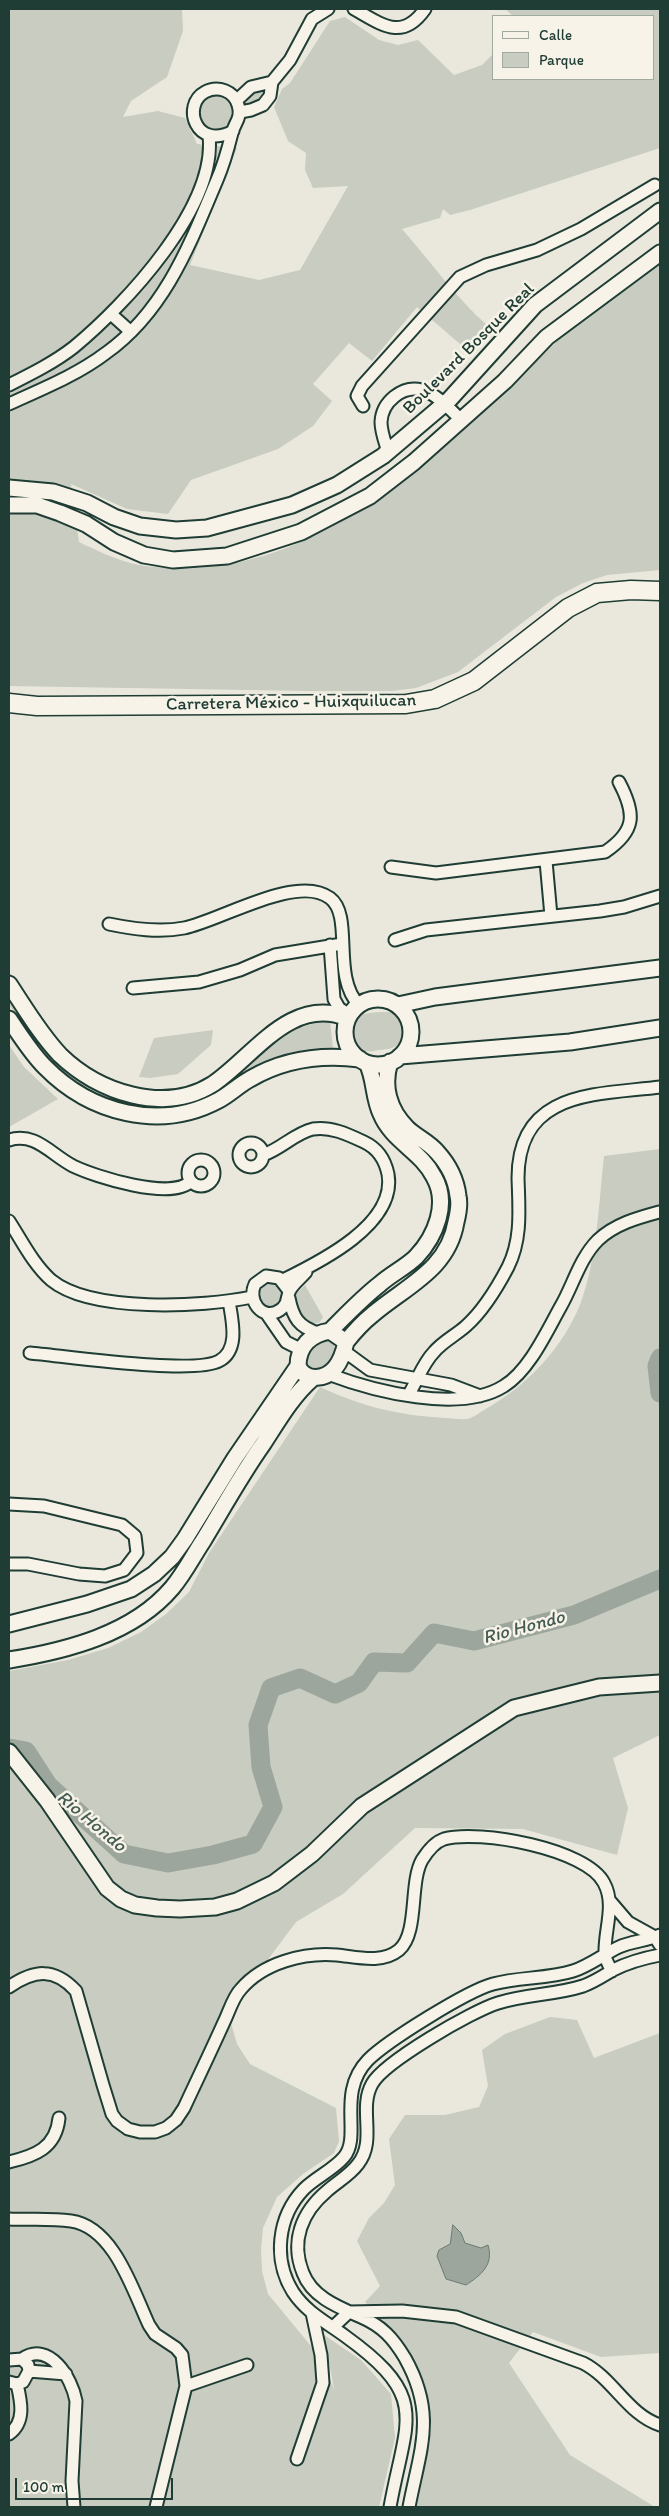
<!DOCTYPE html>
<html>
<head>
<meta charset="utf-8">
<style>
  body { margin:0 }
  #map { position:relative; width:669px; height:2516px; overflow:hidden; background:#eae8dd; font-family:Itim,sans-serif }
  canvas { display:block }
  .frame { position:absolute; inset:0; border:10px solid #1f3d34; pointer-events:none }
  .legend { position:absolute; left:492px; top:15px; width:162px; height:65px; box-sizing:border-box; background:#f7f3e8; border:1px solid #a1aaa0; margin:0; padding:6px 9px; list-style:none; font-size:15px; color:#1f3d34 }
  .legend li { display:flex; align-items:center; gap:10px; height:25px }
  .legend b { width:25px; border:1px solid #a1aaa0 }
  .scale { position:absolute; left:15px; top:2478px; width:158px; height:22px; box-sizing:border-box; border:2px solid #1f3d34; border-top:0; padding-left:6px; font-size:15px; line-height:18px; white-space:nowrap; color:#1f3d34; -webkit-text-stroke:4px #f7f3e8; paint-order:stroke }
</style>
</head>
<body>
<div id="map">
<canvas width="669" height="2516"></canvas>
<div class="frame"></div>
<ul class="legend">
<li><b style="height:6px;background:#f7f3e8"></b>Calle</li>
<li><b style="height:14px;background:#c8ccc1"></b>Parque</li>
</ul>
<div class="scale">100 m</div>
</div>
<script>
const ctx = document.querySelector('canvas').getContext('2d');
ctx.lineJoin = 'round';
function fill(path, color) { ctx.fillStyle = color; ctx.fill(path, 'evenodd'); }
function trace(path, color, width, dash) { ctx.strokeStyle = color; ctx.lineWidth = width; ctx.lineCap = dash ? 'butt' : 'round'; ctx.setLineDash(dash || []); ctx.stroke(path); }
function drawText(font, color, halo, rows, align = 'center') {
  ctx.font = font + ' Itim,sans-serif'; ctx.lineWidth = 5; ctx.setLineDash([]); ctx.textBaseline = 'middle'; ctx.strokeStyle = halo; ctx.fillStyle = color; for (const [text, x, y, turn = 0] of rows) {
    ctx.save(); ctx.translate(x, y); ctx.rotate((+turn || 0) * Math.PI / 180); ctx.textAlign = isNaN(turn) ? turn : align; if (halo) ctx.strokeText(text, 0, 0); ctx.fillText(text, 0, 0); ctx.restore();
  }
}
const green = new Path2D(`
  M 9,9 L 182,9 L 183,31 L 167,77 L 131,101 L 123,117 L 158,111 L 185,118 L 197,144 L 237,148 L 190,265 L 259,280 L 300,270 L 348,186 L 313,188 L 305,170 L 306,153 L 288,141 L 274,107 L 282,89 L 290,83 L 330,21 L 345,17 L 379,40 L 398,45 L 418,40 L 454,75 L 482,65 L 493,54 L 493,79 L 653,79 L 653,16 L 513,16 L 505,9 L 660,9 L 660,148 L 470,210 L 450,215 L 443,209 L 440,218 L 402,229 C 431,262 456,298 488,326 L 467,350 L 417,307 L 372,361 L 349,343 L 313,384 L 332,401 L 313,426 L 278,449 L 191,480 L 168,514 L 127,509 L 71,484 L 79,542 C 98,551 118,561 139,565 C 287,589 410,483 510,387 C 532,366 553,344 576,324 C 602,301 632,281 660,260 L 660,570 L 607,575 L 583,583 L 556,597 L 458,672 L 416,688 L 392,691 L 308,691 L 9,686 Z
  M 263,89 L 263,96 L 249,105 L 243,104 L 246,98 Z
  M199 112a17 17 0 1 1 34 0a17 17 0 1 1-34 0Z
  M 9,998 C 24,1019 38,1043 56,1062 C 91,1096 143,1117 191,1101 C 199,1098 209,1096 216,1091 C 236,1076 253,1056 273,1041 C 290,1029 310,1024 330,1020 L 333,1049 L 309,1051 L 278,1057 L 216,1096 L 167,1111 L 118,1104 L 83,1088 L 53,1065 L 9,1005 Z
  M 390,1012 C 404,1018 407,1030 400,1043 C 394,1049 388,1049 379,1050 C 373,1051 366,1053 360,1050 C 346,1044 345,1023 359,1016 C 367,1012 380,1012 390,1012 Z
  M 213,1030 L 211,1045 L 178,1074 L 150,1078 L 139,1077 L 154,1038 Z
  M 9,1045 L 24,1067 L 58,1099 L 9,1127 Z
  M 660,1149 L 660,1735 L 613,1758 L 628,1808 L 617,1855 L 523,1829 L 415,1828 L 343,1894 L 296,1922 L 237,2001 L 231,2023 L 237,2044 L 250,2064 L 336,2108 L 339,2141 L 334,2153 L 303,2174 L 277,2197 L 263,2228 L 261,2250 L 262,2271 L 268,2294 L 320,2357 L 334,2389 L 324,2335 L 361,2360 L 391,2394 L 395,2438 L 379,2507 L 9,2507 L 9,1671 L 68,1660 L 108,1648 L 141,1632 L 166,1614 L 189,1592 L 209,1553 L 320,1387 C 360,1406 401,1416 445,1418 C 452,1418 460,1420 467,1419 C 473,1418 479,1413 484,1410 C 526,1387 564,1347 581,1302 C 597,1258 599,1202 604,1156 Z
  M257 1294a13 13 0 1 1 26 0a13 13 0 1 1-26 0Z
  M 305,1285 L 323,1317 L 320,1322 L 314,1324 C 301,1318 295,1310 295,1295 Z
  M 329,1335 C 342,1351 332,1362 318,1372 L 308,1370 C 302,1351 316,1344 329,1335 Z
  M 550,2017 L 577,2020 L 594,2058 L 660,2033 L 660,2353 L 601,2357 L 533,2332 L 509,2363 L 570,2455 L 655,2507 L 412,2507 C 418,2482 430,2450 430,2425 C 431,2374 398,2336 365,2302 L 380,2286 L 357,2241 L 369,2218 L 384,2203 L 395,2185 L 389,2139 L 405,2115 L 445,2115 L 479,2107 L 488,2086 L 482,2050 L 505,2034 Z`);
const water = new Path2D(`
  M 453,2225 L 461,2233 L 465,2243 L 481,2248 L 488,2245 C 494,2265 481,2275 466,2285 L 446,2279 L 437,2256 L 439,2250 L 450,2244 Z`);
const river = new Path2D(`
  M 660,1358 L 657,1366 L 660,1393
  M 9,1748 L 26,1751 L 48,1785 L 124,1854 L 168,1863 L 213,1855 L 253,1844 L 273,1807 L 261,1767 L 258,1725 L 271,1688 L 300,1678 L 335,1694 L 359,1683 L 374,1662 L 407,1663 L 434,1633 L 474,1641 L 574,1615 L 660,1579`);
const street = new Path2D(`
  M 354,9 C 381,24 402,42 425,9
  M 237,100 L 251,87 L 272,82
  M 240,112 L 251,110 L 263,105 L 270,96 L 272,82 L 290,60 L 312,19 L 328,9
  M 111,314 L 131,332
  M 9,385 C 31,374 55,362 74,347 C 125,305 217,207 209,136
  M 9,404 C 42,389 77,375 106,353 C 165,311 190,244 217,180 C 224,164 228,149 232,133 C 235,122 242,118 238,105 C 234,91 218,85 205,92 C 181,105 196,151 233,131
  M 363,406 L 357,396 L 362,386 L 460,277 L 486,265 L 537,250 L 581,229 L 655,185
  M 388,452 C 385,442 381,432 381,422 C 382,402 402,385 422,390 C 437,394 451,410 462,421
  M 546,861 L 551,916
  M 391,867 L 436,873 L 605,852 C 636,831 636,814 619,782
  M 109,924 C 133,929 159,933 184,928 C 220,921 297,873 330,898 C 354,916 331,976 359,1005
  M 395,940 L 426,930 L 600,911 L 624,907 L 660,896
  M 330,945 L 334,999 L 339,1008 L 349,1015
  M 133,988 L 199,982 L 240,970 L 275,955 L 342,944
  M 9,1140 C 36,1132 50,1154 73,1166 C 96,1177 172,1201 191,1181
  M239 1155a12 12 0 1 1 24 0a12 12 0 1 1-24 0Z
  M 263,1155 C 281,1149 295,1133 313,1129 C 331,1126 349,1135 364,1142 C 377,1148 385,1160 388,1174 C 397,1224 320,1262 283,1280
  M188 1173a13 13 0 1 1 26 0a13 13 0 1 1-26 0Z
  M 9,1221 C 22,1241 33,1264 51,1280 C 91,1313 203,1307 252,1297
  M 289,1291 L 279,1278 L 266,1276 L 255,1284 C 247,1300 262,1322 280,1310 C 289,1304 286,1297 290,1290 C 294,1283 301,1278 306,1272
  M 289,1298 C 293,1318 299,1327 318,1333
  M 266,1313 L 286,1342 L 302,1350
  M 344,1351 L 370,1370 L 451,1385 L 480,1396
  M 30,1353 C 65,1356 193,1375 219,1361 C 240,1350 232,1320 229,1301
  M 328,1374 C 373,1391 460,1414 504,1386 C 529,1371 547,1331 561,1306 C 573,1285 580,1258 598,1240 C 615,1224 637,1218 659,1212
  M 409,1394 C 417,1381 423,1363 434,1352 C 442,1342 456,1335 466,1326 C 484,1310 497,1288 508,1267 C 522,1239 519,1209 518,1178 C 518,1090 596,1095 660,1087
  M 9,1504 L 44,1506 L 122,1525 L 135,1536 L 137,1553 L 124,1570 L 105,1576 L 79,1574 L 28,1564 L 9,1564
  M 610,1901 L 628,1922 L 655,1937 L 660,1945
  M 9,1987 C 34,1970 54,1967 76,1991 L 103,2085 L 112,2114 L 117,2121 L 128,2129 L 140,2132 L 155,2132 L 166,2128 L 176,2120 L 184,2108 C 197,2080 211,2051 224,2022 C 229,2012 233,1997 241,1989 C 263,1963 304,1952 337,1955 C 357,1957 382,1964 399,1950 C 419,1933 409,1883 422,1860 C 427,1852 435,1842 444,1839 C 479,1829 587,1849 604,1883 C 616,1905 604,1930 605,1954 C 605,1959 609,1966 612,1971
  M 9,2162 C 35,2156 56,2148 59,2118
  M 9,2219 C 29,2220 50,2218 71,2221 C 114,2227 133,2291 149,2325 L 155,2334 L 176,2348 L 182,2355 L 186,2386 L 156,2507
  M 333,2327 L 349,2312 L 402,2311 L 456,2317 L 583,2363 C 613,2378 628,2415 660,2425
  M 22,2359 C 49,2340 72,2378 76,2401 L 72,2481 L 74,2507
  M 9,2360 L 22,2359 L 28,2365 L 29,2371 L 23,2382 L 17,2384 L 9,2382
  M 29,2371 L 66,2374
  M 186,2386 L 247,2365
  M 9,2434 C 26,2422 21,2401 17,2384
  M 297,2459 L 323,2383 L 321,2355 L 312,2313
  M 390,2507 C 406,2418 431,2398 345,2336 C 326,2322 307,2313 293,2292 C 273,2260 277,2217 304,2189 C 316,2177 333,2170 344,2157 C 362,2136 336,2093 368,2060 C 387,2041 467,1991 493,1984 C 519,1977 547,1979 573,1971 C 589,1966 604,1954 619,1947 C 632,1941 647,1941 660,1935
  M 409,2507 C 420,2449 437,2415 405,2358 C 393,2338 382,2326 361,2317 C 338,2307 312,2297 303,2273 C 290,2241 302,2212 327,2191 C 337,2182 350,2175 358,2164 C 377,2140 358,2109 372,2084 C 384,2062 472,2011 498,2003 C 526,1994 555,1995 583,1986 C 594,1982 603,1976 613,1970 C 627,1963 644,1958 660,1955`);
const secondary = new Path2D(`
  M 9,488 L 53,492 L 87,503 L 114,517 L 140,526 L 176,530 L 207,528 L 292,505 L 337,485 L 383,456 L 449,400 L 535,305 L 660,211
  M 9,505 L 37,505 L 60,513 L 86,524 L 114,542 L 144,555 L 173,560 L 227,556 L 301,532 L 370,496 L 414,462 L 505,381 L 547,337 L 660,253
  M 9,984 C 25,1008 40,1034 60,1055 C 98,1092 164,1115 213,1084 C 253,1057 291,995 347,1018
  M345 1032a33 33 0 1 1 66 0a33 33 0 1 1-66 0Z
  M 398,1005 L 435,997 L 660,968
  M 9,1019 C 20,1035 31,1053 45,1067 C 90,1113 160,1132 219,1100 C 230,1094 239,1085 250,1079 C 284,1059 320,1054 360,1059
  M 400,1056 L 570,1042 L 660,1028
  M 330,1331 C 346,1315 362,1298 380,1284 C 391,1274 406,1267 416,1257 C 436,1236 449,1203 434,1177 C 421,1151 392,1141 381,1114 C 373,1097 375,1079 367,1063
  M 330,1331 L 346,1342 C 344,1351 341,1361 335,1368 C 325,1380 305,1382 298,1366 C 298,1346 311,1334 330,1331 Z
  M 346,1342 C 354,1332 362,1323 372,1315 C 406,1286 448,1270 456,1222 C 458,1214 460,1204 458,1196 C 456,1179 448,1164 437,1152 C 429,1142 416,1137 407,1128 C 389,1110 382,1086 390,1062
  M 9,1624 L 87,1604 L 131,1589 L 154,1574 L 172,1557 L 185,1539 L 235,1458 L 298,1366
  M 9,1660 C 66,1651 133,1634 172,1588 C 184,1574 193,1556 203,1541 C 223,1508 241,1475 263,1444 C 278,1421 292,1396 313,1378
  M 9,1752 L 47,1800 L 107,1888 L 121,1899 L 135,1905 L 157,1908 L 180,1909 L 215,1907 L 237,1901 L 274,1883 L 312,1854 L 362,1806 L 514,1708 L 599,1687 L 660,1683`);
const primary = new Path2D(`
  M 9,703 L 37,706 L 406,704 L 435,699 L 474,681 L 568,608 L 597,593 L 631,590 L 660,591`);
const streetNames = [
  ["Boulevard Bosque Real",469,349,-45],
  ["Carretera México - Huixquilucan",291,703,-1]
];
const waterNames = [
  ["Rio Hondo",524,1628,-15],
  ["Rio Hondo",91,1822,40]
];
fill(green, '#c8ccc1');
fill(water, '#9ca69c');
trace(water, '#6a7c72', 1);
trace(river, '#9ca69c', 19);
trace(street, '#1f3d34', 15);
trace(secondary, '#1f3d34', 19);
trace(primary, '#1f3d34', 21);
trace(street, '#f7f3e8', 11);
trace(secondary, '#f7f3e8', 15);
trace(primary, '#f7f3e8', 18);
drawText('18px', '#1f3d34', '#f7f3e8', streetNames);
drawText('italic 19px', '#445c53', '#f7f3e8', waterNames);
</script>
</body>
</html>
